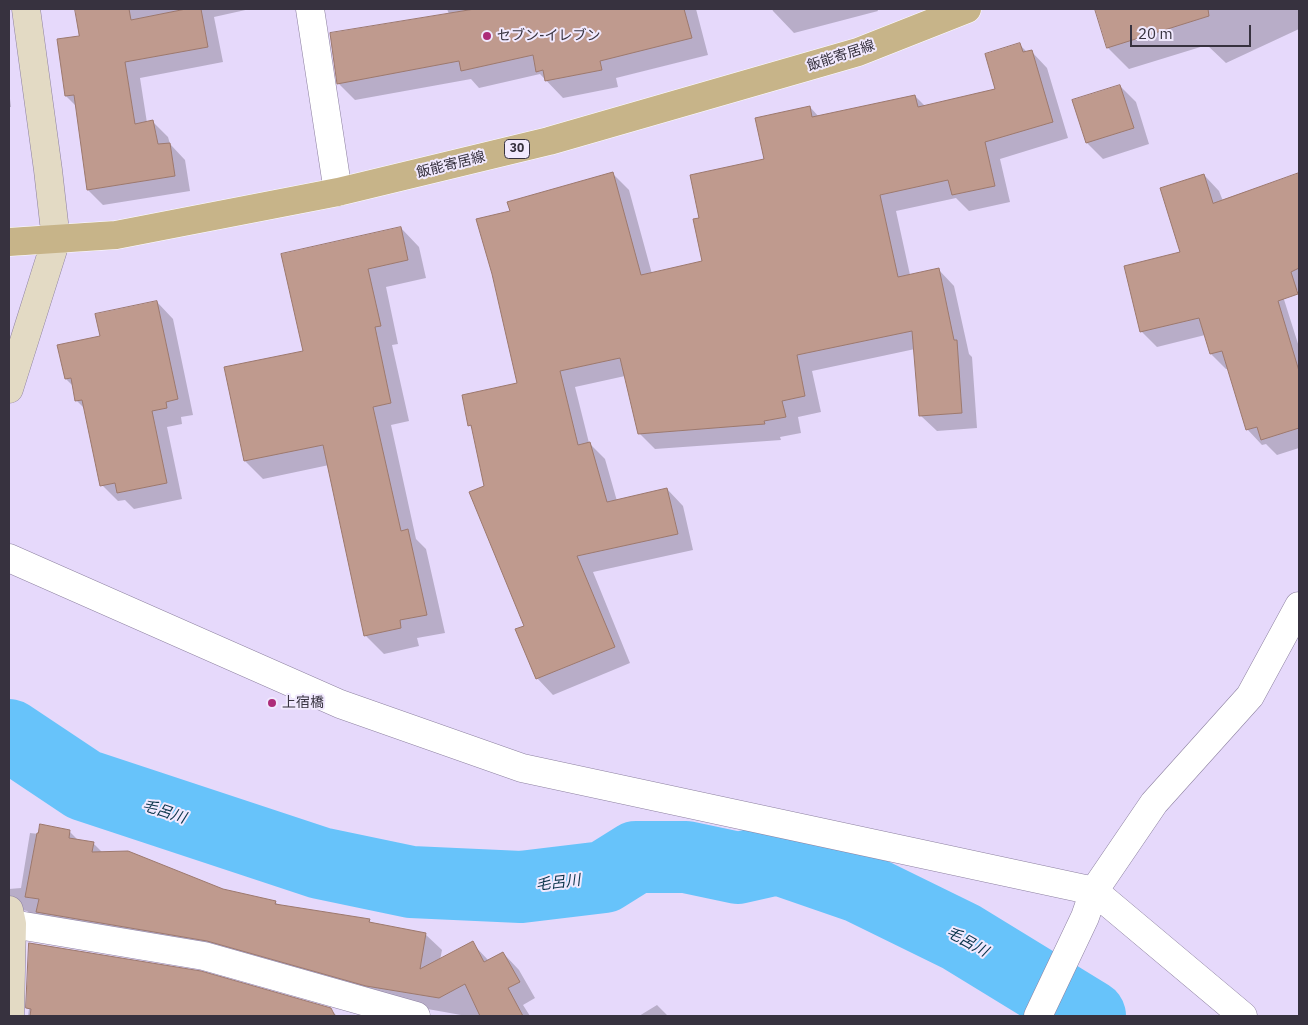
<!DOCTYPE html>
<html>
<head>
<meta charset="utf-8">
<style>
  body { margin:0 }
  #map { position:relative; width:1308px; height:1025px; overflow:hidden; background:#e6d9fb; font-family:"IBM Plex Sans",sans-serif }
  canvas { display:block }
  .frame { position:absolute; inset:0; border:10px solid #37323f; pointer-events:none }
  .scale { position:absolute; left:1130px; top:25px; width:121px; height:22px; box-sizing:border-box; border:2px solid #37323f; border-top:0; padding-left:6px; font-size:15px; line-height:18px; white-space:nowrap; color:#37323f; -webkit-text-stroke:4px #f1e9fe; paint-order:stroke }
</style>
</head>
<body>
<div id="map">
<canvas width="1308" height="1025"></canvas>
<div class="frame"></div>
<div class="scale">20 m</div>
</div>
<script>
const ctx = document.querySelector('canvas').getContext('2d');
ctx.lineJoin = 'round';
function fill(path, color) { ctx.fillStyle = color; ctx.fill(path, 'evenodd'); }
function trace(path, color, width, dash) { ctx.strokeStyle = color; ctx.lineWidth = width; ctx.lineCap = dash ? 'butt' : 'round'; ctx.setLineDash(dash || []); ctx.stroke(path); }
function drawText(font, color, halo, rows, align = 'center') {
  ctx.font = font + ' "IBM Plex Sans","Noto Sans JP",sans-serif'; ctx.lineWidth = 4; ctx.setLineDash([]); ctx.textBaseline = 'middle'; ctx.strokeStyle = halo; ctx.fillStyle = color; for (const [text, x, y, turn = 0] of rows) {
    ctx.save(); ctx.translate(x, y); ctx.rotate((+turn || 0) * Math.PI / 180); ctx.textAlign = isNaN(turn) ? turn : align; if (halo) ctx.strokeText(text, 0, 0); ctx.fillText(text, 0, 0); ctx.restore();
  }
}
const shadow = new Path2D(`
  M 77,9 L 250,9 L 214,17 L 223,62 L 140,78 L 147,123 L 153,122 L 168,137 L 170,144 L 185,160 L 190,191 L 103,205 L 88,190 L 76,106 L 66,96 L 81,37 Z
  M 447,9 L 696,9 L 708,55 L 616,78 L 618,87 L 563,98 L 540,74 L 479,88 L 471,79 L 355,100 L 338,83 L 449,14 Z
  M 772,9 L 877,9 L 878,11 L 794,33 L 773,11 Z
  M 1096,9 L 1299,9 L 1299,29 L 1226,63 L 1207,45 L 1129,69 L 1108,48 Z
  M 1020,45 L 1027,52 L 1031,51 L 1047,68 L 1068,138 L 1000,159 L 1010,202 L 969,211 L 956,198 L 896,211 L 910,275 L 938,269 L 954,286 L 969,354 L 972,357 L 977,428 L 937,431 L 920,415 L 915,349 L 812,371 L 821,412 L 798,417 L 801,433 L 780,437 L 781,440 L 655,449 L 639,433 L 625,376 L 575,387 L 589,443 L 605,459 L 617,501 L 667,489 L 683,506 L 693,550 L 593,572 L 630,663 L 553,695 L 537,678 L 526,626 L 486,486 L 474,429 L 469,425 L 518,384 L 511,212 L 613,174 L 629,190 L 652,274 L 703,262 L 701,219 L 765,160 L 810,107 L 819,117 L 915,96 L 925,106 L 997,89 Z
  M 1120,86 L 1136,102 L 1149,144 L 1103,159 L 1087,143 L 1073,101 Z
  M 9,91 L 11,107 L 9,107 Z
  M 1299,174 L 1299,290 L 1286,295 L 1281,290 L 1299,347 L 1299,448 L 1277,455 L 1266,444 L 1262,445 L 1247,429 L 1228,369 L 1226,369 L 1211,354 L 1205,335 L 1157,347 L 1142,332 L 1125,267 L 1181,253 L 1204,175 L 1219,191 L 1223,201 Z
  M 401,228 L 419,247 L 426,278 L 386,287 L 398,344 L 392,345 L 409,421 L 391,425 L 416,539 L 426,549 L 445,633 L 417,638 L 419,646 L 384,654 L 366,636 L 329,465 L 263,479 L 245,461 L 226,368 L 304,352 L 283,255 Z
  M 157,302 L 173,319 L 193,415 L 181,417 L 182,424 L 167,427 L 182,499 L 134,509 L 125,500 L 118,501 L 102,485 L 85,409 L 77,401 L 73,386 L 66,379 L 101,337 Z
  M 69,831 L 79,841 L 93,843 L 103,853 L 222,890 L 275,902 L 280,906 L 369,921 L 373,924 L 425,934 L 442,950 L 440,960 L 472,943 L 489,961 L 503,953 L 519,970 L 535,998 L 523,1005 L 530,1016 L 458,1016 L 461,1015 L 383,1001 L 42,926 L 27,911 L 22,910 L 9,945 L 9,889 L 21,888 L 30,833 L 39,834 Z
  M 657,1005 L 668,1016 L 639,1016 Z
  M 27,1008 L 330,1009 L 337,1016 L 102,1016 L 99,1009 L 98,1016 L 28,1016 L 29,1009 Z`);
const river = new Path2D(`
  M 9,735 L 84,785 L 320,863 L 411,882 L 521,887 L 604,877 L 636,857 L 686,857 L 738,868 L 778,859 L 859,887 L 961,937 L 1090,1016`);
const building = new Path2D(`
  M 75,9 L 129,9 L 131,20 L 186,9 L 201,9 L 208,47 L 125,62 L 135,124 L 153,120 L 158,144 L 170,143 L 175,176 L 87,190 L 74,95 L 65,96 L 57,39 L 79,36 Z
  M 475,9 L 684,9 L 692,38 L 600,61 L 602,70 L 545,81 L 543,70 L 536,72 L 533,55 L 461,71 L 459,61 L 337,84 L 330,33 Z
  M 1095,9 L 1208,9 L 1209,16 L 1107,48 Z
  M 1020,43 L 1023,52 L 1032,50 L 1053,122 L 985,142 L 995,186 L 952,195 L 948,180 L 880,195 L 898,277 L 939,268 L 954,340 L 957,340 L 962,413 L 919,416 L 912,331 L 797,355 L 805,396 L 782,401 L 786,417 L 764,421 L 765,424 L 638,434 L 620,358 L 560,371 L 578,445 L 590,442 L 607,502 L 667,488 L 678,534 L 577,556 L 615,647 L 536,679 L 515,629 L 524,626 L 469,492 L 484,486 L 471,425 L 468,426 L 462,395 L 517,383 L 492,274 L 476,219 L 510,211 L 507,202 L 613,172 L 641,275 L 702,261 L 693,219 L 699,218 L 690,175 L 764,159 L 755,118 L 810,106 L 812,117 L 915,95 L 918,107 L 995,89 L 985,54 Z
  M 1120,85 L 1134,128 L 1086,143 L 1072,100 Z
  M 1299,173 L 1299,268 L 1291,272 L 1298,294 L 1278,301 L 1299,371 L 1299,428 L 1261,440 L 1257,427 L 1246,430 L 1222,351 L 1210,354 L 1199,318 L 1140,332 L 1124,266 L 1180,252 L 1160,188 L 1204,174 L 1213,203 Z
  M 401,227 L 408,260 L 368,269 L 381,326 L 375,327 L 391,403 L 373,407 L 401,531 L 408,529 L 427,615 L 400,620 L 401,628 L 364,636 L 323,445 L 244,461 L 224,367 L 303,351 L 281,254 Z
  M 157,301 L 178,399 L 166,402 L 167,408 L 152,411 L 167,483 L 117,493 L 115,483 L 100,486 L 82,400 L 75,401 L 71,378 L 65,379 L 57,345 L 100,336 L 95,314 Z
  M 40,824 L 70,830 L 69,838 L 94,842 L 92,852 L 128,851 L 223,889 L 276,901 L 275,904 L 370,919 L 369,922 L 426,933 L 420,969 L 473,941 L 484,962 L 503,952 L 520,982 L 508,988 L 523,1016 L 480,1016 L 465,984 L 439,998 L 366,986 L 207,941 L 36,912 L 39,899 L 25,897 L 37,833 L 38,833 Z
  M 29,943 L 201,971 L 331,1008 L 335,1016 L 30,1016 L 31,1009 L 26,1008 Z`);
const street = new Path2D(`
  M 310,9 L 338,192
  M 9,558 L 340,704 L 522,768 L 1094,891 L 1243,1016
  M 12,924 L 204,956 L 416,1016
  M 1038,1016 L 1085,917 L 1094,891 L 1154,803 L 1250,696 L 1299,606`);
const secondary = new Path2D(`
  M 9,389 L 56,240 L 48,170 L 26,9
  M 9,910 L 12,924 L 10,1016`);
const primary = new Path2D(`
  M 9,242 L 116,235 L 338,192 L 549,141 L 858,52 L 967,9`);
const markers = [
  [487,36,5,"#ad2c79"],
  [272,703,5,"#ad2c79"]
];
const shields = [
  [517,149,25]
];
const shieldNames = [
  ["30",517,149]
];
const poiNames = [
  ["セブン-イレブン",497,36],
  ["上宿橋",282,703]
];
const streetNames = [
  ["飯能寄居線",841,56,-18],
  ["飯能寄居線",451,165,-14]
];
const waterNames = [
  ["毛呂川",164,812,18],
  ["毛呂川",558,883,-7],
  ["毛呂川",967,942,29]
];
fill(shadow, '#0003');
trace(river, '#67c3fa', 72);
fill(building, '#bf9a8e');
trace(building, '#9c786d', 1);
trace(street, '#8d81a0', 29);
trace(secondary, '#8d81a0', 29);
trace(primary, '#fff', 29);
trace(street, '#fff', 28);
trace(secondary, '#e3dac4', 28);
trace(primary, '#c7b489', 28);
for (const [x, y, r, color] of markers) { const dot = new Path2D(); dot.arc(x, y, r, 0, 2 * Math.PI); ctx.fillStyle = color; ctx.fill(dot); trace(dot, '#f1e9fe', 2); }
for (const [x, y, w] of shields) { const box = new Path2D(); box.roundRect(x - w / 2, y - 9.5, w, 19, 4); ctx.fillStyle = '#f1e9fe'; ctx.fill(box); trace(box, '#37323f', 1); }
drawText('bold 12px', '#37323f', null, shieldNames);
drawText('14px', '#37323f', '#f1e9fe', poiNames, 'left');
drawText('14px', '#37323f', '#f1e9fe', streetNames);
drawText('italic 15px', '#0a344a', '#f1e9fe', waterNames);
</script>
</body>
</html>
